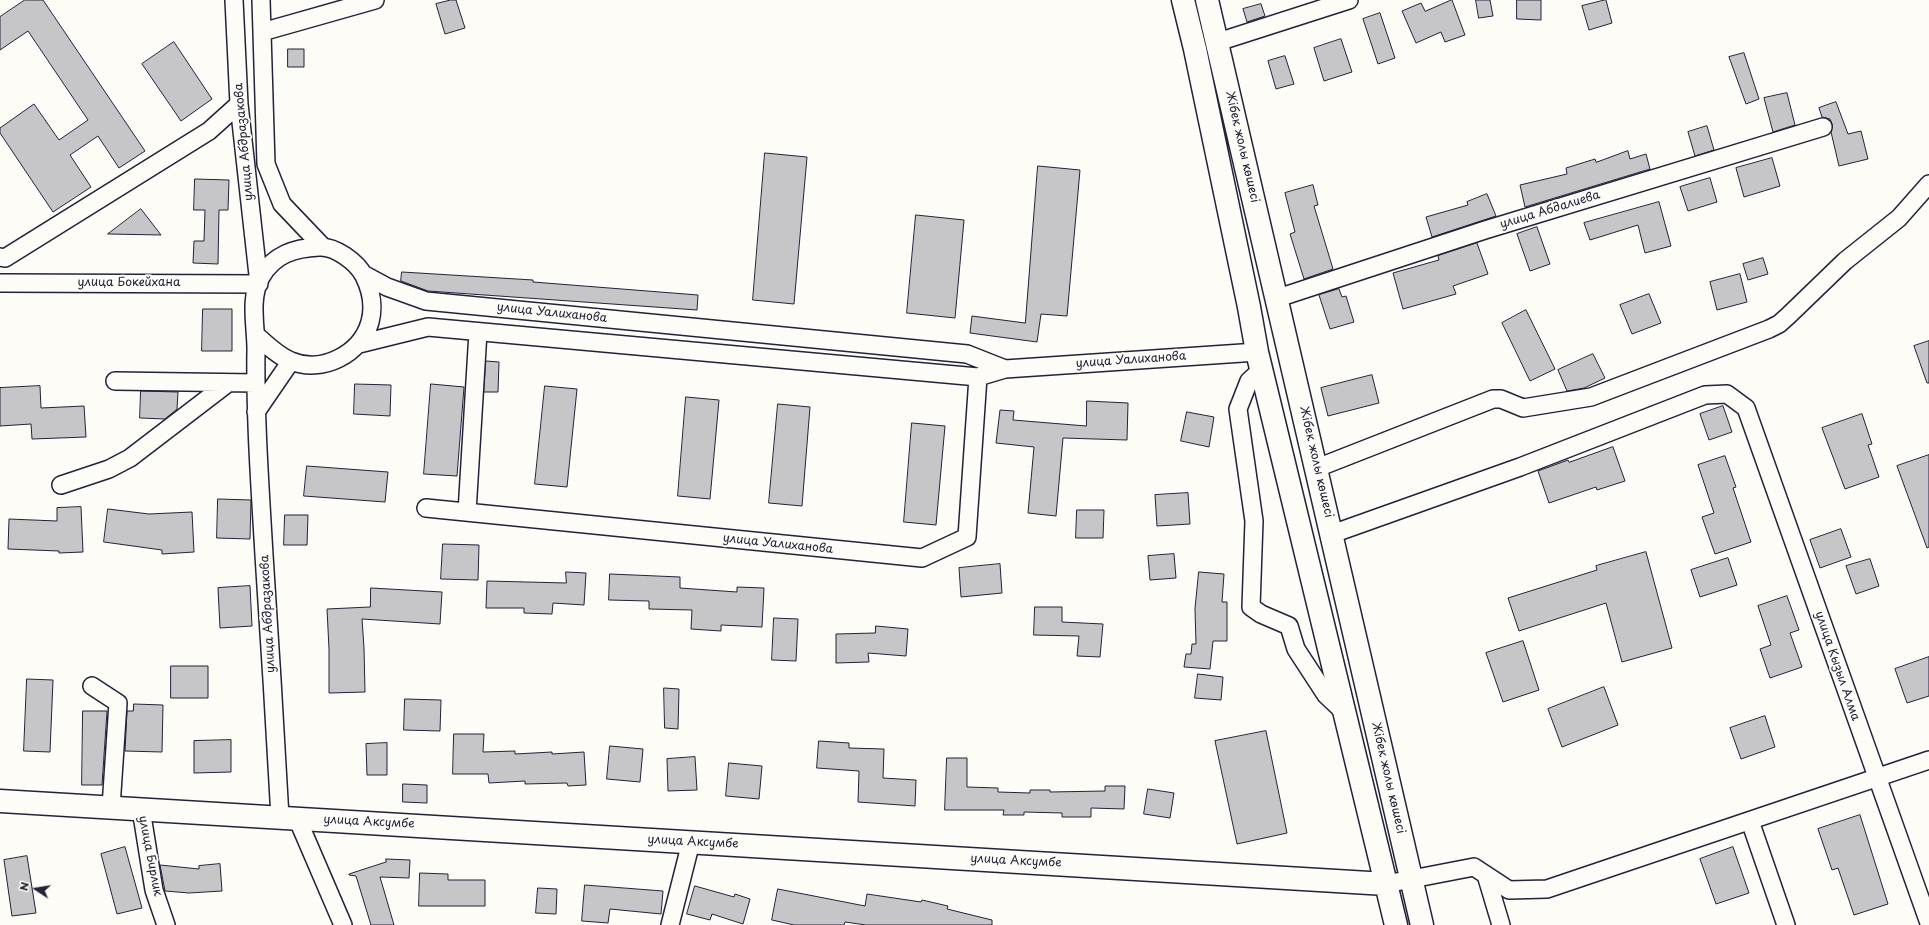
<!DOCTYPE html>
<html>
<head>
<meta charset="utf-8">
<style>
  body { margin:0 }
  #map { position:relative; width:1929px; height:925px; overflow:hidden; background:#fdfcf7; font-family:"Playpen Sans",sans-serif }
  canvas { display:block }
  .north { position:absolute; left:16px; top:869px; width:40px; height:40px; -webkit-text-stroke:3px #fdfcf7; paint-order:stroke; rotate:282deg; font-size:11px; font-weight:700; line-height:16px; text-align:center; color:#22223b }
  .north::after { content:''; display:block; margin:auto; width:14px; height:18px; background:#22223b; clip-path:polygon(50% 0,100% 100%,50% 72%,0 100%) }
</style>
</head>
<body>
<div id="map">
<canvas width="1929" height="925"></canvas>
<div class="north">N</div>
</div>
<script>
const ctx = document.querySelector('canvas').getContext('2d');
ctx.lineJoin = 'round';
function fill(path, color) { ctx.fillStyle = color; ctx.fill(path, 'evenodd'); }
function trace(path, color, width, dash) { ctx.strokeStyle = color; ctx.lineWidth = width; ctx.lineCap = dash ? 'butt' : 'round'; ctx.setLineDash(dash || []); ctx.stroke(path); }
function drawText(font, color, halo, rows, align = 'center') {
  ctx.font = font + ' "Playpen Sans",sans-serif'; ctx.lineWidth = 4; ctx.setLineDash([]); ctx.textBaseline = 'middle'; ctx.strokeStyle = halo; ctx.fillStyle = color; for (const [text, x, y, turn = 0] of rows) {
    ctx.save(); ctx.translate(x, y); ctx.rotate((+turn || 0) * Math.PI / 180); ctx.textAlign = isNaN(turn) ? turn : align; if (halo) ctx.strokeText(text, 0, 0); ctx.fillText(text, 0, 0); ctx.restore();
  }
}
const building = new Path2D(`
  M 25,0 L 43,0 L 145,151 L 119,168 L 98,136 L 70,155 L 91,187 L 53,212 L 0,133 L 0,128 L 34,104 L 59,140 L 88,120 L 28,31 L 0,50 L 0,17 Z
  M 451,0 L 456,0 L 465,28 L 445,34 L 436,4 Z
  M 1452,0 L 1465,35 L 1445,42 L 1441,32 L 1416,43 L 1402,11 L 1421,3 L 1425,11 Z
  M 1476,0 L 1490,0 L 1493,16 L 1479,18 Z
  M 1517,0 L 1541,0 L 1541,20 L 1517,19 Z
  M 1606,0 L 1612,23 L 1589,30 L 1582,6 Z
  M 1261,4 L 1265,16 L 1247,22 L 1243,9 Z
  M 1380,13 L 1395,58 L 1378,64 L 1363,19 Z
  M 1341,39 L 1352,72 L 1324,81 L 1314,48 Z
  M 174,42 L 212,99 L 181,121 L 142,64 Z
  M 288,49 L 304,49 L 304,67 L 288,67 Z
  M 1744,53 L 1759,99 L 1746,104 L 1729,57 Z
  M 1285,56 L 1294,84 L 1276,89 L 1268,61 Z
  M 1787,93 L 1795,125 L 1773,132 L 1764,98 Z
  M 1836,102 L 1848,134 L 1861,131 L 1868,159 L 1839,166 L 1831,132 L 1832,124 L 1830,119 L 1822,117 L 1819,108 Z
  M 1707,126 L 1714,150 L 1695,156 L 1688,132 Z
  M 1628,151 L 1630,159 L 1646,154 L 1650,169 L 1525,207 L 1520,185 L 1567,174 L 1566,168 L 1595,159 L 1596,162 Z
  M 765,153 L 807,157 L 794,304 L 753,300 Z
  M 1772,158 L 1780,186 L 1744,197 L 1736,168 Z
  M 1038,166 L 1080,170 L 1067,316 L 1041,314 L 1037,342 L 970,333 L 972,316 L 1025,323 Z
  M 1710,178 L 1717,202 L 1688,211 L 1680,187 Z
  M 195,179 L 229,180 L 228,210 L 219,210 L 218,264 L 193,263 L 194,241 L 204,241 L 205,210 L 194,210 Z
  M 1313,185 L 1318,205 L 1314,206 L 1333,269 L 1304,279 L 1290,234 L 1295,232 L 1285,193 Z
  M 1487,194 L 1496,216 L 1432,237 L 1426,217 L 1468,205 L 1467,202 Z
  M 1659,202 L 1671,246 L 1645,253 L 1638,225 L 1590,240 L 1584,223 Z
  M 141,209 L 161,235 L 108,234 Z
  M 916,215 L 964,220 L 955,318 L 907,313 Z
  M 1537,227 L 1550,264 L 1530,271 L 1517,234 Z
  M 1477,243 L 1488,274 L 1453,286 L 1456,294 L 1403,309 L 1393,273 L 1439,260 L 1438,256 Z
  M 1763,258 L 1768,274 L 1748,280 L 1743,264 Z
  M 402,272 L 533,280 L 533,282 L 698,295 L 697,310 L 428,291 L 401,281 Z
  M 1740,274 L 1747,302 L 1717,310 L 1710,282 Z
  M 1339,289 L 1342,297 L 1346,296 L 1354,322 L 1330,329 L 1319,295 Z
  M 1649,294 L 1661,323 L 1632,334 L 1620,305 Z
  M 203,309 L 232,309 L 232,351 L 202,351 Z
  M 1526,310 L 1555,369 L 1530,381 L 1502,323 Z
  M 1929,341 L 1929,383 L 1927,383 L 1914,346 Z
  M 1593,354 L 1605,378 L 1584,388 L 1567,391 L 1558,370 Z
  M 486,361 L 499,362 L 498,392 L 484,392 Z
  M 1372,375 L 1379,403 L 1328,416 L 1321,388 Z
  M 355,384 L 391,385 L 390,416 L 354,414 Z
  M 431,384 L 464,387 L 457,476 L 424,474 Z
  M 40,386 L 41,408 L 84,406 L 86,437 L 32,439 L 31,424 L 0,426 L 0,388 Z
  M 545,386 L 577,389 L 567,487 L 535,484 Z
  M 141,391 L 178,392 L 177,409 L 165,419 L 140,418 Z
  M 686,397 L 719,400 L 710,499 L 678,496 Z
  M 1087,401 L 1128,403 L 1127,440 L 1063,438 L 1056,516 L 1028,513 L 1034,447 L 996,443 L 1000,410 L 1014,411 L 1013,420 L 1086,426 Z
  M 778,404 L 810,407 L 802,506 L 769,503 Z
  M 1723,406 L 1732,432 L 1709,440 L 1700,414 Z
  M 1187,412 L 1214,417 L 1209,447 L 1181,441 Z
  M 1862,414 L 1872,444 L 1868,445 L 1879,477 L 1845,489 L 1822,428 Z
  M 912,423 L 945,426 L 936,525 L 904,522 Z
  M 1613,447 L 1625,481 L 1597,490 L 1596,487 L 1549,503 L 1538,471 L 1568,460 L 1569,462 Z
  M 1929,455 L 1929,547 L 1927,548 L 1897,466 Z
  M 1725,456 L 1736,487 L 1733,488 L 1751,542 L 1715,554 L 1702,517 L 1714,513 L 1698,465 Z
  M 307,466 L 388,472 L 385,502 L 304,496 Z
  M 1188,493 L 1190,524 L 1157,526 L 1155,495 Z
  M 218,499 L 251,500 L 250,539 L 217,538 Z
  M 81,507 L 83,552 L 59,553 L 59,551 L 8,549 L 9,519 L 57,521 L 57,508 Z
  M 108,509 L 149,514 L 192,512 L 194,552 L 162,554 L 162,550 L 104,542 Z
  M 1077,510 L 1104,510 L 1103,538 L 1076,538 Z
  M 285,515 L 308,515 L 307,545 L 284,545 Z
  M 1841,529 L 1851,557 L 1820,568 L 1810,540 Z
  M 443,544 L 479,545 L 478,580 L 441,579 Z
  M 1646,552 L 1672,648 L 1622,662 L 1606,603 L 1519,631 L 1508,598 L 1597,570 L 1596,566 Z
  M 1174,554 L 1176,578 L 1150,580 L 1148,556 Z
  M 1728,558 L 1737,585 L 1700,597 L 1691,570 Z
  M 1870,559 L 1879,586 L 1856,594 L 1846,566 Z
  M 1000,564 L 1002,593 L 961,597 L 959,568 Z
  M 566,572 L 586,573 L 584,605 L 553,603 L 552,614 L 524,613 L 524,608 L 486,608 L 487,581 L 566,583 Z
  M 1199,572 L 1224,574 L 1222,602 L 1227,602 L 1227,641 L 1213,641 L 1210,669 L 1184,667 L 1186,654 L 1191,654 L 1192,644 L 1196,644 L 1195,609 Z
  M 610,574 L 680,577 L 680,588 L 737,592 L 737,587 L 764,588 L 762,627 L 721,625 L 721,631 L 691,629 L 692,610 L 649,609 L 649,601 L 609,600 Z
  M 250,586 L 252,626 L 220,628 L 218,588 Z
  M 371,588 L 442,592 L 440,624 L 362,619 L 364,648 L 365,692 L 329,693 L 329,649 L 327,609 L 370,607 Z
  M 1787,596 L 1799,630 L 1790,633 L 1802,667 L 1770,678 L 1760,649 L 1771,645 L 1758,606 Z
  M 1035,607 L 1062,607 L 1062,622 L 1103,624 L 1100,657 L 1077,656 L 1079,636 L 1034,635 Z
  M 774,618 L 798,619 L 796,661 L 772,660 Z
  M 876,626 L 908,629 L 906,656 L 868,653 L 869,662 L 836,663 L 836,634 L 875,633 Z
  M 1523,641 L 1539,690 L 1503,702 L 1486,653 Z
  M 1929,657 L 1929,696 L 1907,703 L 1895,669 Z
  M 171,666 L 208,666 L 208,698 L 171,698 Z
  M 1198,674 L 1223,677 L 1221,700 L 1195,698 Z
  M 27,679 L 53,680 L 50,752 L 24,751 Z
  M 1604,687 L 1618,725 L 1562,747 L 1548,709 Z
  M 664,688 L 679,689 L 678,729 L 665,728 Z
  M 405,699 L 441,700 L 440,731 L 404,730 Z
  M 134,704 L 163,705 L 162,752 L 125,751 L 127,711 L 133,711 Z
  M 83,711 L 107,711 L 102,785 L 82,785 Z
  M 1765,716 L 1775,747 L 1741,759 L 1730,728 Z
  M 1266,731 L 1287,833 L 1237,844 L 1215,741 Z
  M 454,734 L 484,734 L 483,752 L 515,751 L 515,754 L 552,752 L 552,754 L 584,752 L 586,785 L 568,786 L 567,783 L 525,784 L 525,781 L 489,783 L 488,774 L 453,774 Z
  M 231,740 L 231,772 L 194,773 L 194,741 Z
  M 819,741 L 849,743 L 849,748 L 884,749 L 883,778 L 916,780 L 915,806 L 858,802 L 859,771 L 817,768 Z
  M 387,743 L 387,775 L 367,775 L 366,744 Z
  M 610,746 L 643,749 L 640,782 L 607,779 Z
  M 695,757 L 697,790 L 668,791 L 667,759 Z
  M 947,758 L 967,758 L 967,787 L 998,788 L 998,792 L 1030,793 L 1030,790 L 1050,790 L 1050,792 L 1105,791 L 1105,786 L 1125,786 L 1124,809 L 1091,808 L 1091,817 L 1062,817 L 1062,813 L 1024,812 L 1024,815 L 1003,815 L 1004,810 L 945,810 Z
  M 729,763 L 762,766 L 759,799 L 726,796 Z
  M 403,784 L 427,785 L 427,803 L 403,802 Z
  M 1148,789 L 1174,793 L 1170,818 L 1144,814 Z
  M 1860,815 L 1888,904 L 1854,915 L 1838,868 L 1832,870 L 1818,829 Z
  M 125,847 L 142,908 L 117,914 L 101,854 Z
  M 1733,847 L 1749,893 L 1716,904 L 1700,859 Z
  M 27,856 L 36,913 L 12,916 L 4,860 Z
  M 386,859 L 410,860 L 409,878 L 380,877 L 394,925 L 371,925 L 356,876 L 349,875 L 349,874 L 386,862 Z
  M 220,864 L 222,891 L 189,893 L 165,891 L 160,865 L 199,869 L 199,866 Z
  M 420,873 L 448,874 L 448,880 L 485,880 L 485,906 L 419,906 Z
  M 585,885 L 663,891 L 661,914 L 610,909 L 608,923 L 582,921 Z
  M 695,886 L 734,897 L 735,894 L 750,899 L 743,924 L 712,914 L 710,920 L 687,914 Z
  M 538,888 L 557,889 L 556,914 L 536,913 Z
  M 778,889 L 865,906 L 867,894 L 921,902 L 922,900 L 948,906 L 947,909 L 992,920 L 992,925 L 866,925 L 845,922 L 844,925 L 794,925 L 772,920 Z`);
const minor = new Path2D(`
  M 261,0 L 266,164 L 282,204 L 323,247
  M 262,32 L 375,0
  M 1218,42 L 1349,0
  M 0,257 L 5,258 L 209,131 L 239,104
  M 363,274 L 387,287 L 426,301 L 967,354 L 1005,369
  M 0,283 L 259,284 L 239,104 L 234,0
  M 1278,298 L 1485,230 L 1823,127
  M 256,335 C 266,344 278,356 291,361 C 322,374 361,354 370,322 C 374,307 371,290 364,276 C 357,262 335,246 319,247 C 295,248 274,254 261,277 C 249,298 256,326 256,349 C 255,418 260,486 264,555 C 270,642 275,730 280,817
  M 359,344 L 428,327 L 978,377 L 1005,369 L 1257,352
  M 1261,370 L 1249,381 L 1238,409 L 1254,521 L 1251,607 L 1261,614 L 1289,626 L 1296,649 L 1326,695 L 1344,712
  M 115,381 L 256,383
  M 256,412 L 291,361
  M 1317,468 L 1493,399 L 1501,399 L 1523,408 L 1591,397 L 1769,329 L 1779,324 L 1788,316 L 1845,261 L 1899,218 L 1929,184
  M 61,485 L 109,469 L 130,458 L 228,383
  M 426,508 L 922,558 L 967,537 L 978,377
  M 467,512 L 478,332
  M 1332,534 L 1520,467 L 1705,395 L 1727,394 L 1746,408 L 1929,923
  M 92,686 L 118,703 L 111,807
  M 141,809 L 154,890 L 166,925
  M 297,818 L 343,925
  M 1750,821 L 1786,925
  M 1486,875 L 1501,925
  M 1386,884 L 1474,867 L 1509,890 L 1547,889 L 1929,760
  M 670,925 L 691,842`);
const major = new Path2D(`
  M 1183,0 L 1195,49 L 1249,307 L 1257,352 L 1396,925
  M 1207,0 L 1422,925
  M 0,801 L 1386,884`);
const streetNames = [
  ["улица Абдразакова",244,142,-95],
  ["Жібек жолы көшесі",1242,147,77],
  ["улица Абдалиева",1550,210,-17],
  ["улица Бокейхана",129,283],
  ["улица Уалиханова",552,313,6],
  ["улица Уалиханова",1131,360,-4],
  ["Жібек жолы көшесі",1316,462,77],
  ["улица Уалиханова",778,544,6],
  ["улица Абдразакова",268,614,-93],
  ["улица Кызыл Алма",1837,666,71],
  ["Жібек жолы көшесі",1388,778,77],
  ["улица Аксумбе",369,822,3],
  ["улица Аксумбе",693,842,3],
  ["улица Бирлик",150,856,79],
  ["улица Аксумбе",1016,861,3]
];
fill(building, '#c6c6c8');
trace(building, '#22223b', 1);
trace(minor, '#22223b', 20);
trace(major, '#22223b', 25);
trace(minor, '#fdfcf7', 17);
trace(major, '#fdfcf7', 22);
drawText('12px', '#22223b', '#fdfcf7', streetNames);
</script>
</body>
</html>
